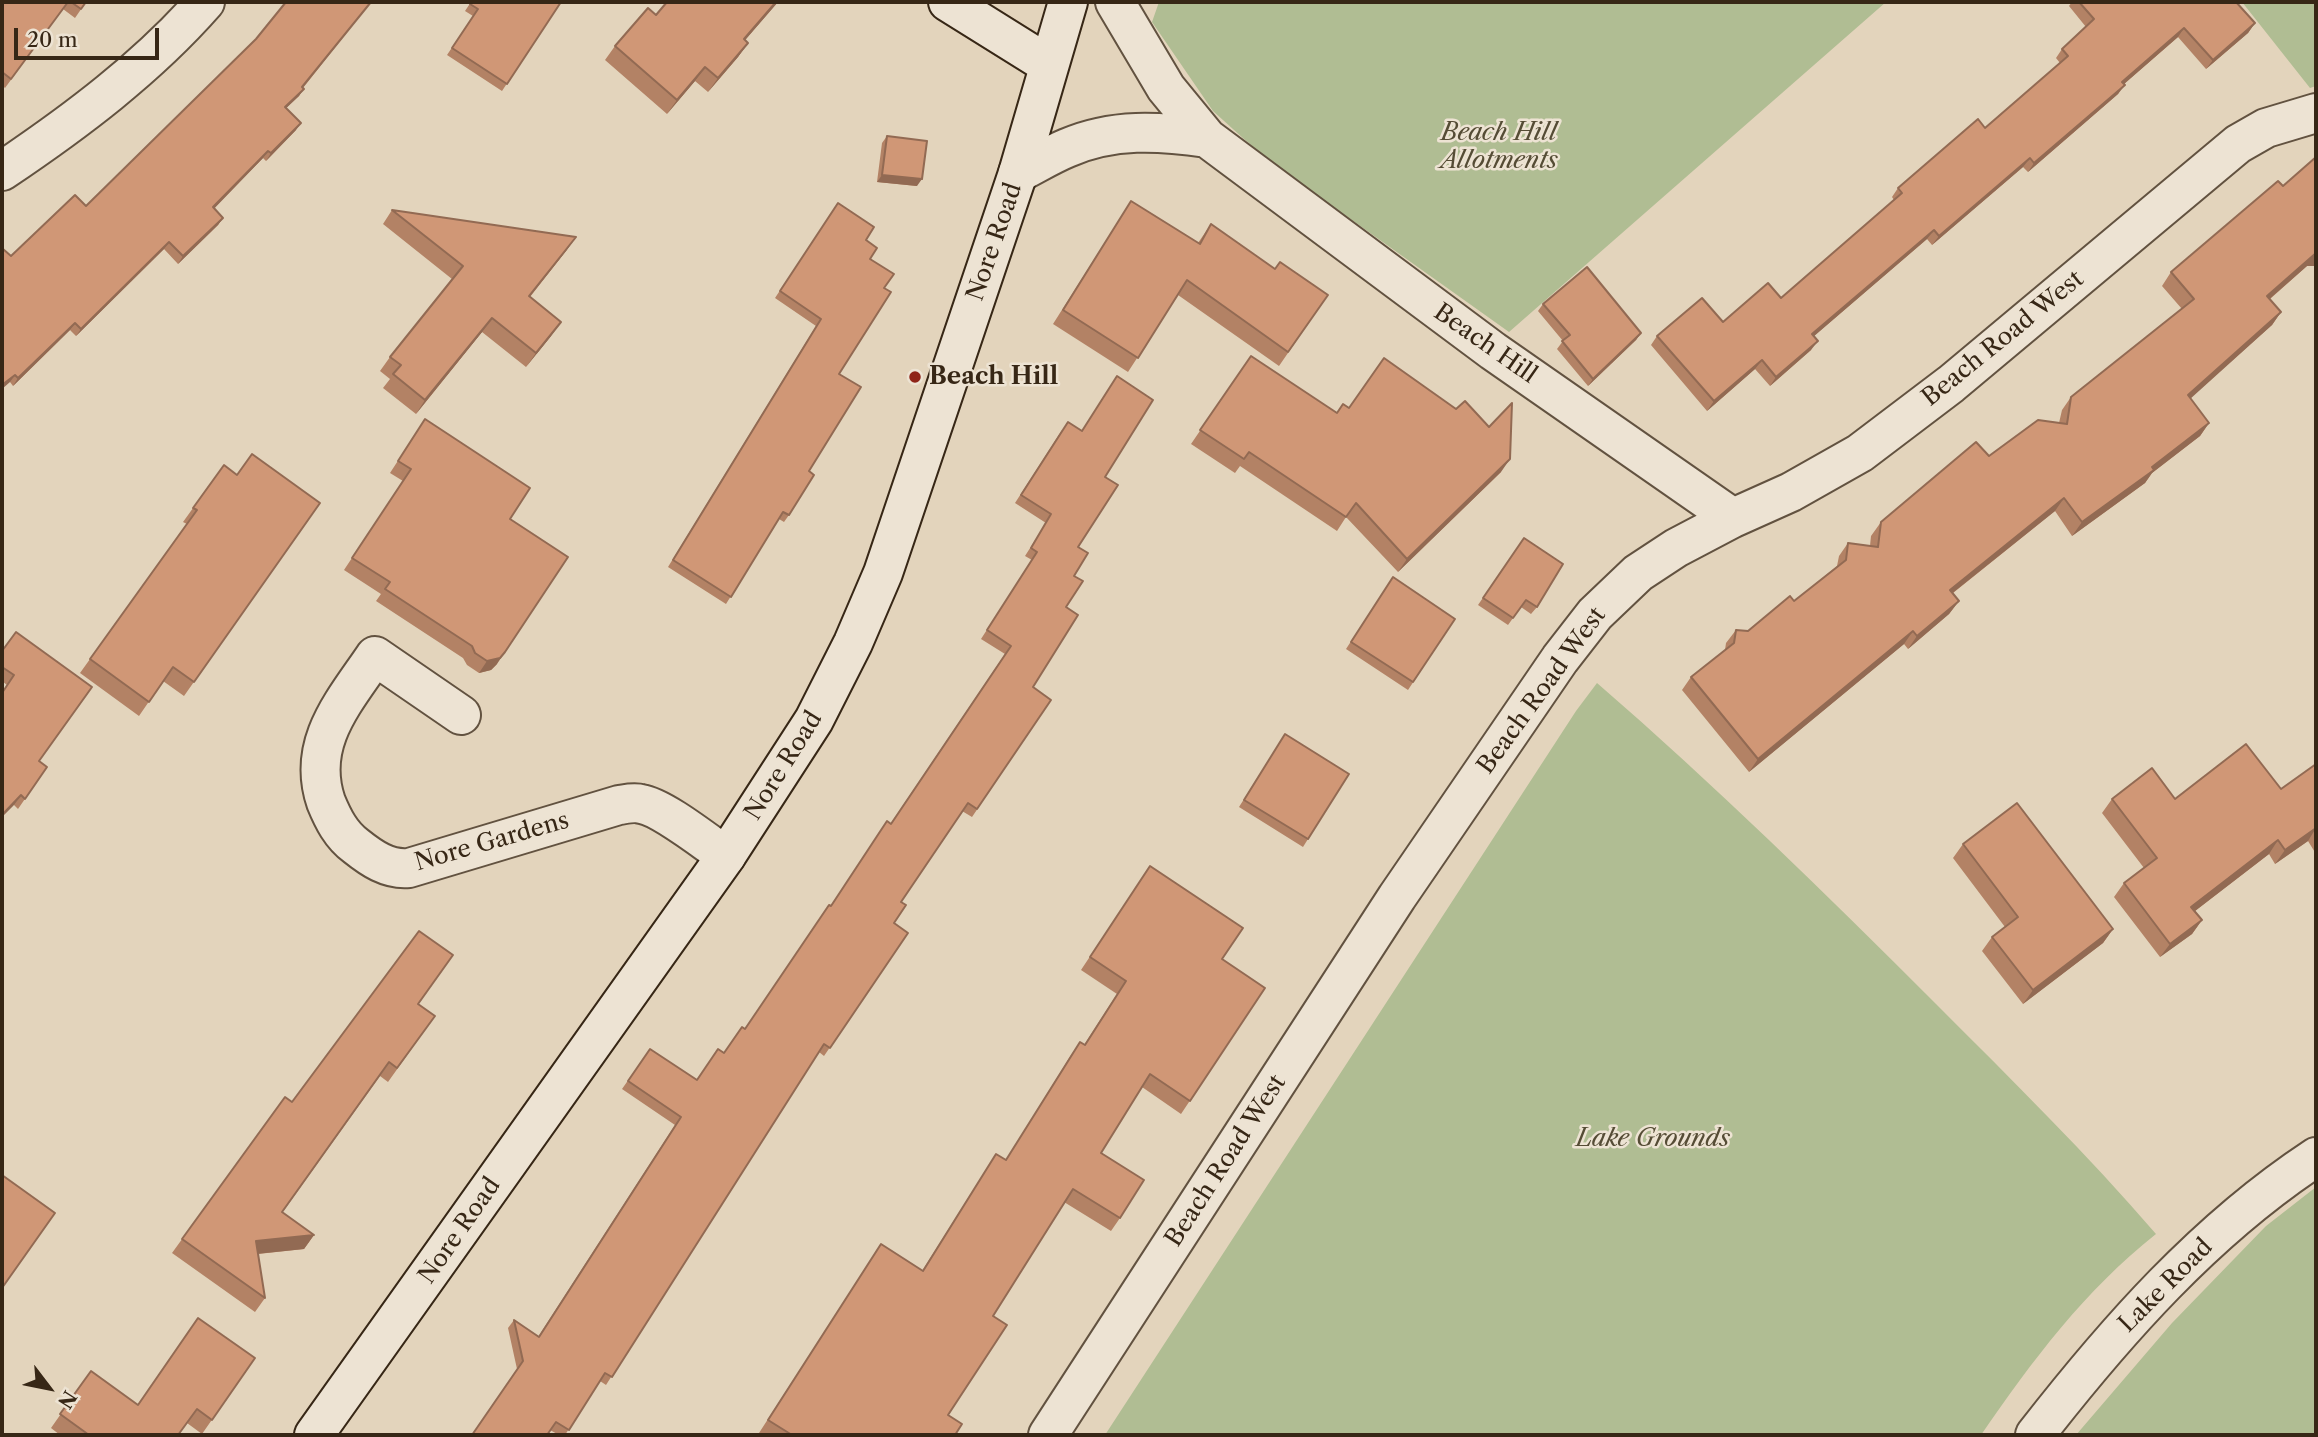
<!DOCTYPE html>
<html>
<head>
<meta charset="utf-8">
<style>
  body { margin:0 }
  #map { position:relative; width:2318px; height:1437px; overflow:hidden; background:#e3d4bc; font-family:"Libre Caslon Text",serif }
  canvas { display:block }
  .frame { position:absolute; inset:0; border:4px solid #372716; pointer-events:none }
  .north { position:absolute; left:14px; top:1353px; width:70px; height:70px; -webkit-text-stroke:5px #ede3d3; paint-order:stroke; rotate:122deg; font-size:19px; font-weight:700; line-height:28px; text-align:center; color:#372716 }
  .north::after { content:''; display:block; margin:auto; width:24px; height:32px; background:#372716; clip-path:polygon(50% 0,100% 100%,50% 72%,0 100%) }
  .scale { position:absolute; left:14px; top:28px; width:145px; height:32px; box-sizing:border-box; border:4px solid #372716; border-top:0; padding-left:9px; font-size:21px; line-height:24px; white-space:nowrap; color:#372716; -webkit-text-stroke:5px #ede3d3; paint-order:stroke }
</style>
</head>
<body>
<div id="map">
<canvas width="2318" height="1437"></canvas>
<div class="frame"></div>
<div class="north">N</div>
<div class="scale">20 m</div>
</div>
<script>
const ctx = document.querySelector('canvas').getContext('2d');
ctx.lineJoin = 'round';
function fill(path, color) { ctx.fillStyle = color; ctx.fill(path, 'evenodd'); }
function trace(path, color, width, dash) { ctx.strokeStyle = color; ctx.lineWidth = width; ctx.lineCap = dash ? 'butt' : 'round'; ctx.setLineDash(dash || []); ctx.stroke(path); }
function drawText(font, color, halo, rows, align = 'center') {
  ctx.font = font + ' "Libre Caslon Text",serif'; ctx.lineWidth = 5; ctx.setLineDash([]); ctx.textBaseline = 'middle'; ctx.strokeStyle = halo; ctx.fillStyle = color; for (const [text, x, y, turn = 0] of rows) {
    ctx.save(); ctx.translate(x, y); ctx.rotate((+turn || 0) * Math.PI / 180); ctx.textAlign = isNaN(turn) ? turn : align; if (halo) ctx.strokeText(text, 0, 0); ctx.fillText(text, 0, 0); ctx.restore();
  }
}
const green = new Path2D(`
  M 1159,2 L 1886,2 L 1509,332 L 1276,166 L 1244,139 L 1213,111 L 1152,22 Z
  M 2242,2 L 2316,2 L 2316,86 L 2310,88 Z
  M 1597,683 C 1715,785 1826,894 1936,1004 C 2011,1079 2087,1154 2156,1234 C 2085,1290 2032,1361 1981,1435 L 1105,1435 L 1576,711 Z
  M 2316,1187 L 2316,1435 L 2076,1435 L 2172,1323 L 2266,1226 Z`);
const street = new Path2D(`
  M 1115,2 L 1166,88 L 1207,138
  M 2,171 C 75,122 147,68 205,2
  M 1018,173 C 1034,165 1050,155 1067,148 C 1113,128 1159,131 1207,138 L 1493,351 L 1733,518
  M 461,715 L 375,656 C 344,702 306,743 326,802 C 333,819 341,835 356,846 C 371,858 388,870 409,868 L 619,805 C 626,804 634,802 641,804 C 662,807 707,843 726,856
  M 1048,1435 L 1397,897 L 1560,659 L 1595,614 L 1638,573 L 1676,548 L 1733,518 L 1791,492 L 1860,453 L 1951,384 L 2238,144 L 2266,128 L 2316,113
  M 2035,1435 C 2116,1331 2205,1230 2316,1157`);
const secondary = new Path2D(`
  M 948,2 L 1049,65
  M 314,1435 L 726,856 L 814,720 L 853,643 L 883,573 L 1018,173 L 1068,2`);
const wall = new Path2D(`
  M 2,2 L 86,2 L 75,18 L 63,9 L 5,88 L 2,85 Z
  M 280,2 L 371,2 L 303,88 L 299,96 L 286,108 L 296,130 L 266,161 L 263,158 L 214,208 L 223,218 L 218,225 L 178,264 L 164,249 L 76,336 L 70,330 L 13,386 L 10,382 L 11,256 L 86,206 L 256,39 L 284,5 Z
  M 471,2 L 561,2 L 502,91 L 447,55 L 473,16 L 465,11 Z
  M 778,2 L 745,40 L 748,43 L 738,57 L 708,92 L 695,81 L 667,114 L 605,60 L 615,46 L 656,15 Z
  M 2072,2 L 2236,2 L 2255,23 L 2248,33 L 2206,69 L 2178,37 L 2124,84 L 2118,94 L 2028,172 L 2023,167 L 1932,245 L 1927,239 L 1814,336 L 1811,350 L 1770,386 L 1755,369 L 1707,411 L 1651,345 L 1657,336 L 1723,322 L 1781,298 L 1894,200 L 1892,197 L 1898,188 L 1985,128 L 2060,63 L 2056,58 L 2062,49 L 2086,27 L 2069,6 Z
  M 887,136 L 917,186 L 877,182 L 882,143 Z
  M 2316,157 L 2316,266 L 2307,266 L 2270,299 L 2281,312 L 2272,325 L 2190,398 L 2209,423 L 2200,436 L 2152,473 L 2145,483 L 2072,536 L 2055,511 L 1953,593 L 1959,601 L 1949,614 L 1908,649 L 1904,644 L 1749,772 L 1682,690 L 1691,677 L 1725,650 L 1726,643 L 1736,630 L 1748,631 L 1794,601 L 1837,566 L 1839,556 L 1848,543 L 1870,546 L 1871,536 L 1881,522 L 1989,456 L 2059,423 L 2062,410 L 2071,397 L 2182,309 L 2162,286 L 2171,272 L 2283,186 Z
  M 1131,201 L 1198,243 L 1211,224 L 1275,269 L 1328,295 L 1279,366 L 1178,295 L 1128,372 L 1053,324 Z
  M 838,203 L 866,240 L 870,259 L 884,288 L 839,374 L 809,471 L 789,515 L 784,522 L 779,519 L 726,604 L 668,567 L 816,326 L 775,298 Z
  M 392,210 L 576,237 L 566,251 L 530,297 L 551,336 L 526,367 L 482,332 L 416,414 L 383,388 L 390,379 L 380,371 L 390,357 L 452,279 L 383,224 Z
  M 1543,304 L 1641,333 L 1636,340 L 1588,386 L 1557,349 L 1563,341 L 1538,311 Z
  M 1251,356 L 1337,413 L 1349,408 L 1501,472 L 1398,572 L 1346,517 L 1337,531 L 1240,466 L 1235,473 L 1191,444 Z
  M 425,419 L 510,519 L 497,664 L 491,670 L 479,673 L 467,665 L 463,658 L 376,601 L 381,594 L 344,570 L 403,481 L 390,473 Z
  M 1062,430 L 1105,477 L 1078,547 L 1074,576 L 1066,607 L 1033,687 L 1051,700 L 972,817 L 962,811 L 901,902 L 894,923 L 908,933 L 824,1056 L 819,1052 L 606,1385 L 600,1381 L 565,1435 L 559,1435 L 550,1430 L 486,1416 L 517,1369 L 508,1328 L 514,1320 L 538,1337 L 675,1125 L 622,1089 L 650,1049 L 697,1080 L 724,1053 L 745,1029 L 891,823 L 1005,654 L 981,639 L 1032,560 L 1025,556 L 1046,523 L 1015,503 Z
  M 224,465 L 237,475 L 320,503 L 184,696 L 163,681 L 139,716 L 80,673 L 187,524 L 183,522 Z
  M 1524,538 L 1537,607 L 1531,614 L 1521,607 L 1508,625 L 1478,605 Z
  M 1393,577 L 1455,619 L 1408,690 L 1346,649 Z
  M 16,632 L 39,761 L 47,767 L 18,809 L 14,805 L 7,685 L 2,681 L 2,651 Z
  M 1280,742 L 1308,839 L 1303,847 L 1239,807 Z
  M 2316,764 L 2316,854 L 2308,841 L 2275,864 L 2269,854 L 2195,911 L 2202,920 L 2192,934 L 2160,957 L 2114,897 L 2124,883 L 2144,868 L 2102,813 L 2112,799 L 2175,799 L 2281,789 Z
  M 1963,844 L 2113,929 L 2103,943 L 2023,1004 L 1982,951 L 1992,937 L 2005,927 L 1953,858 Z
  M 1150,866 L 1222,959 L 1265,988 L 1181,1114 L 1142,1087 L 1101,1153 L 1120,1218 L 1111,1231 L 1064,1202 L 993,1316 L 948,1415 L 955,1435 L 762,1435 L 759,1433 L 881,1244 L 922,1271 L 996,1154 L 1006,1160 L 1071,1055 L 1080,1042 L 1084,1045 L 1117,994 L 1081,970 Z
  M 418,1004 L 435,1016 L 388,1082 L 380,1076 L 282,1213 L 314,1235 L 304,1249 L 258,1254 L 265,1298 L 255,1312 L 172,1253 L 285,1097 L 292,1102 Z
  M 255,1358 L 202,1434 L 187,1423 L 178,1435 L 60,1435 L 51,1428 L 91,1371 L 138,1405 Z`);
const shadedWall = new Path2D(`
  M 776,2 L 778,2 L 734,53 L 744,39 Z
  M 2255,23 L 2248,33 L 2206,69 L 2213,60 Z
  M 2184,28 L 2178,37 L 2116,91 L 2122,82 Z
  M 748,43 L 738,57 L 708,92 L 718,78 Z
  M 705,67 L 695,81 L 667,114 L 677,100 Z
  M 2125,85 L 2118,94 L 2028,172 L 2034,163 Z
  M 304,89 L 299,96 L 280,114 L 285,107 Z
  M 301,123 L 296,130 L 266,161 L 271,153 Z
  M 268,151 L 263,158 L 208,215 L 213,207 Z
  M 2030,158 L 2023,167 L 1932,245 L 1939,236 Z
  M 882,175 L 922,179 L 917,186 L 877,182 Z
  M 223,218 L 218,225 L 178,264 L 183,256 Z
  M 1934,230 L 1927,239 L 1806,343 L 1812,334 Z
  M 576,237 L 566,251 L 519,310 L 529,296 Z
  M 169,242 L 164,249 L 76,336 L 81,329 Z
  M 2316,253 L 2316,266 L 2307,266 L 2258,309 L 2267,296 Z
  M 2281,312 L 2272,325 L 2179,409 L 2188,395 Z
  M 492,318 L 482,332 L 416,414 L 425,400 Z
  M 561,322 L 551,336 L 526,367 L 536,353 Z
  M 75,323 L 70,330 L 13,386 L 18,378 Z
  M 1641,333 L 1636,340 L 1588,386 L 1593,379 Z
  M 1818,341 L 1811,350 L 1770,386 L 1776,377 Z
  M 1762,360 L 1755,369 L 1707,411 L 1714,401 Z
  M 15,375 L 10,382 L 2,389 L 2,385 Z
  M 2209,423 L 2200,436 L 2152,473 L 2145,483 L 2072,536 L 2082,522 Z
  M 1510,459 L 1501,472 L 1398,572 L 1407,559 Z
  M 2064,498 L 2055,511 L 1940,603 L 1950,590 Z
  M 1959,601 L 1949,614 L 1908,649 L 1917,636 Z
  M 1913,631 L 1904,644 L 1749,772 L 1758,759 Z
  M 505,652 L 497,664 L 491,670 L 479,673 L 487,661 Z
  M 21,795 L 14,805 L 2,817 L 2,815 Z
  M 2316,828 L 2308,841 L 2275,864 L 2285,850 Z
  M 2278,840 L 2269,854 L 2182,921 L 2191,907 Z
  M 2202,920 L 2192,934 L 2160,957 L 2170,944 Z
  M 2113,929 L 2103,943 L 2023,1004 L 2033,990 Z
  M 314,1235 L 304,1249 L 246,1255 L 256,1241 Z`);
const building = new Path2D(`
  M 2,2 L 68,2 L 11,79 L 2,72 Z
  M 71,2 L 86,2 L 81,9 Z
  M 286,2 L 371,2 L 302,87 L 304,89 L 285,107 L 301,123 L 271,153 L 268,151 L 213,207 L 223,218 L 183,256 L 169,242 L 81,329 L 75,323 L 18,378 L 15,375 L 2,385 L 2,250 L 3,249 L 11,256 L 75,195 L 86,206 L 256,39 Z
  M 472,2 L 561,2 L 507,84 L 452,48 L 478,9 L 470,4 Z
  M 667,2 L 776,2 L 744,39 L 748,43 L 718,78 L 705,67 L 677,100 L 615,46 L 648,8 L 656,15 Z
  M 2079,2 L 2236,2 L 2255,23 L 2213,60 L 2184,28 L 2122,82 L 2125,85 L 2034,163 L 2030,158 L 1939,236 L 1934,230 L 1812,334 L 1818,341 L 1776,377 L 1762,360 L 1714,401 L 1657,336 L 1702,298 L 1723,322 L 1768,283 L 1781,298 L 1902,193 L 1898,188 L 1978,119 L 1985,128 L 2068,56 L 2062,49 L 2094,19 Z
  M 887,136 L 927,141 L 922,179 L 882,175 Z
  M 2316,157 L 2316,253 L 2267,296 L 2281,312 L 2188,395 L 2209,423 L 2152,467 L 2154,470 L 2082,522 L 2064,498 L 1950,590 L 1959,601 L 1917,636 L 1913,631 L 1758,759 L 1691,677 L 1734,643 L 1736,630 L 1748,631 L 1790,596 L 1794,601 L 1846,560 L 1848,543 L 1878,547 L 1881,522 L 1976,442 L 1989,456 L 2038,420 L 2067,424 L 2071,397 L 2194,299 L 2171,272 L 2278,181 L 2283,186 Z
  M 1131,201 L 1200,244 L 1211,224 L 1275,269 L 1280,262 L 1328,295 L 1288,352 L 1187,280 L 1138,358 L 1063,310 Z
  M 838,203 L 874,227 L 866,240 L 877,248 L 870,259 L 894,274 L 884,288 L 891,292 L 839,374 L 861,387 L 809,471 L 814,475 L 789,515 L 783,512 L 731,597 L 673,560 L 821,319 L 780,291 Z
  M 392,210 L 576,237 L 529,296 L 561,322 L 536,353 L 492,318 L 425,400 L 393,374 L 401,365 L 390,357 L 463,266 Z
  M 1587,267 L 1641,333 L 1593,379 L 1562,341 L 1570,335 L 1543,304 Z
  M 1251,356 L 1337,413 L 1343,404 L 1349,408 L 1384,358 L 1456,409 L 1465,401 L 1489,427 L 1512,403 L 1510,459 L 1407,559 L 1356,503 L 1346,517 L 1249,452 L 1244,459 L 1200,430 Z
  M 1117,376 L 1153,400 L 1105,477 L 1118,485 L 1078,547 L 1088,553 L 1074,576 L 1083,581 L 1066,607 L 1078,615 L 1033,687 L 1051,700 L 977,809 L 968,803 L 901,902 L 906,905 L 894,923 L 908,933 L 830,1048 L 824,1044 L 612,1377 L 605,1373 L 569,1430 L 556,1422 L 547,1435 L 472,1435 L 523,1361 L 514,1320 L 539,1337 L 681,1117 L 628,1081 L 650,1049 L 697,1080 L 718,1049 L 724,1053 L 742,1027 L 745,1029 L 829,905 L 831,906 L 887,821 L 891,824 L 1011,646 L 987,630 L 1037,552 L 1031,548 L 1051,514 L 1021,495 L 1068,422 L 1082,431 Z
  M 425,419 L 530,488 L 510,519 L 568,557 L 505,652 L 500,658 L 487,661 L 475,653 L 472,646 L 385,589 L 390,582 L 352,558 L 411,469 L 398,461 Z
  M 252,454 L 320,503 L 194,682 L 173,667 L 149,702 L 90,659 L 197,510 L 193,508 L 224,465 L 237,475 Z
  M 1524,538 L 1563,564 L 1537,607 L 1526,600 L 1513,618 L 1483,598 Z
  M 1393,577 L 1455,619 L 1413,682 L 1351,642 Z
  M 16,632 L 92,687 L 39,761 L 47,767 L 25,799 L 21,795 L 2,815 L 2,693 L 14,675 L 2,667 L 2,651 Z
  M 1285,734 L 1349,774 L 1308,839 L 1244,800 Z
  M 2246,744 L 2281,789 L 2316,764 L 2316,828 L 2285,850 L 2278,840 L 2191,907 L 2202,920 L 2170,944 L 2124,883 L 2157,858 L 2112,799 L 2152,768 L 2175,799 Z
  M 2017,803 L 2113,929 L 2033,990 L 1992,937 L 2018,917 L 1963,844 Z
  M 1150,866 L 1243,928 L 1222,959 L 1265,988 L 1190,1101 L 1150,1074 L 1101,1153 L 1144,1180 L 1120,1218 L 1073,1189 L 993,1316 L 1007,1325 L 948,1415 L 962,1424 L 955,1435 L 792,1435 L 768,1420 L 881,1244 L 923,1271 L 996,1154 L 1006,1160 L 1080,1042 L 1085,1045 L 1126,981 L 1090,957 Z
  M 419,931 L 453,955 L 418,1004 L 435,1016 L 397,1068 L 389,1062 L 282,1212 L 314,1235 L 256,1241 L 265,1298 L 182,1239 L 285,1097 L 292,1102 Z
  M 2,1175 L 55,1213 L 2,1288 Z
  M 198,1318 L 255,1358 L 212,1420 L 197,1409 L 178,1435 L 89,1435 L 60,1414 L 91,1371 L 138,1405 Z`);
const markers = [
  [915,377,7,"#8f2418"]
];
const parkNames = [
  ["Beach Hill",1499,133],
  ["Allotments",1499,161],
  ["Lake Grounds",1653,1139]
];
const streetNames = [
  ["Nore Road",995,242,-71],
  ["Beach Road West",2003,339,-39],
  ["Beach Hill",1485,344,35],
  ["Beach Road West",1542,691,-54],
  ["Nore Road",784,766,-58],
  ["Nore Gardens",492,842,-16],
  ["Beach Road West",1226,1161,-57],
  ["Nore Road",460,1231,-55],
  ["Lake Road",2166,1286,-45]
];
const poiNames = [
  ["Beach Hill",929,377]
];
fill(green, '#b0bd93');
trace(street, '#625240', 42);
trace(secondary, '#372716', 42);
trace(street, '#ede3d3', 38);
trace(secondary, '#ede3d3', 38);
fill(wall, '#b38265');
fill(shadedWall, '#926a53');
fill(building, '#d09776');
trace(building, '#926a53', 2);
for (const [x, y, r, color] of markers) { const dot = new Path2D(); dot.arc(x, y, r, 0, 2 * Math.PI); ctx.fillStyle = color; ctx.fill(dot); trace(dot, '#ede3d3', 2.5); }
drawText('italic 24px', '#554c35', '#ede3d3', parkNames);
drawText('24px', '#372716', '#ede3d3', streetNames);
drawText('bold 24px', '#372716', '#ede3d3', poiNames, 'left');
</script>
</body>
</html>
